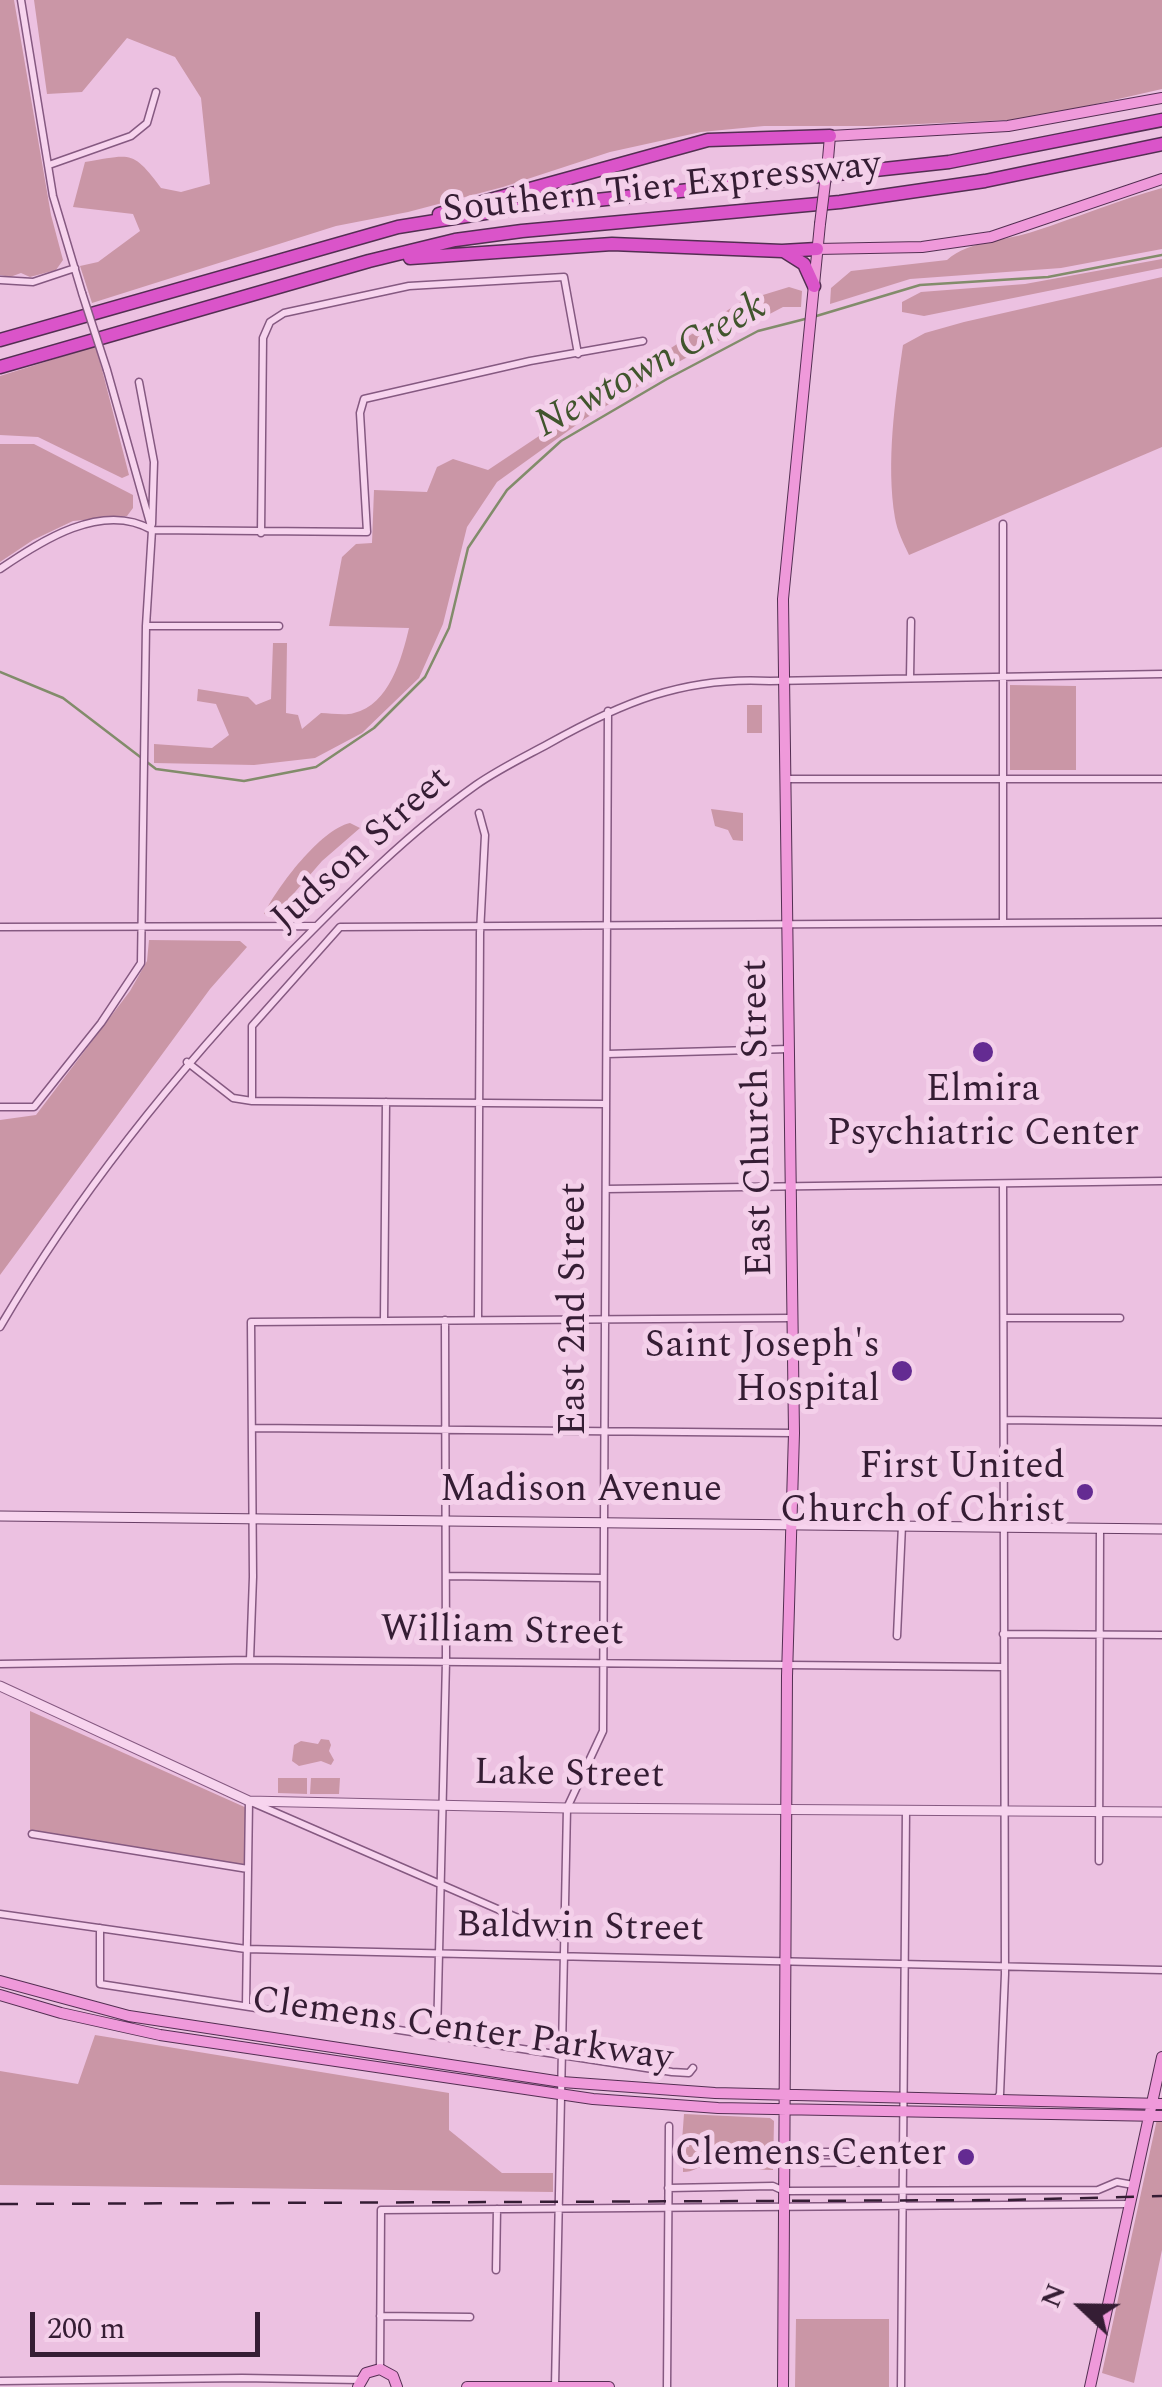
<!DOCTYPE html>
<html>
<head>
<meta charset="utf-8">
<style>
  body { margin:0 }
  #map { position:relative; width:1162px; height:2387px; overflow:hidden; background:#ecc1e1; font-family:Spectral,serif }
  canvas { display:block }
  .north { position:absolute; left:1032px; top:2257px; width:100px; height:100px; -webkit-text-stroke:8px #f4d0ea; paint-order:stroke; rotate:292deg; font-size:28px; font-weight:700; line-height:40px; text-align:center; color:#351d34 }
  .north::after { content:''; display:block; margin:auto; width:35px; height:45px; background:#351d34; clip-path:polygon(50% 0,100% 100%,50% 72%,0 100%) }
  .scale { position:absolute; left:30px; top:2312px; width:230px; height:45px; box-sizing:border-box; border:5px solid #351d34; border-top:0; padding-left:12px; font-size:30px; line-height:35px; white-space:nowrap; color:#351d34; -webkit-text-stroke:8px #f4d0ea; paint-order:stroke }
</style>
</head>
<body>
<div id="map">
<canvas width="1162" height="2387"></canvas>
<div class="north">N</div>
<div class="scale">200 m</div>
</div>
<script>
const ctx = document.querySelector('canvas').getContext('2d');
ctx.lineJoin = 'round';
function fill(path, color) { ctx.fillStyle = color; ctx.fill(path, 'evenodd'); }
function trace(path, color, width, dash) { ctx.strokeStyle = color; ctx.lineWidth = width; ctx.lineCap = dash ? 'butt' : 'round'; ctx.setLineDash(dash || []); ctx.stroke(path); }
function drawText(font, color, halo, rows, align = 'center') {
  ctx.font = font + ' Spectral,serif'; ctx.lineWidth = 10; ctx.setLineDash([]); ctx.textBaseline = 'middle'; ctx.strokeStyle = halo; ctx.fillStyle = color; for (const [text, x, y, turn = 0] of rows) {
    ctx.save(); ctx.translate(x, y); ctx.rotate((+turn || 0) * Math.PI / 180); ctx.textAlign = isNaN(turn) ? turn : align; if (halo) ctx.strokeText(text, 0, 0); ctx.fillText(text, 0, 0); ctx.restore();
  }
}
const green = new Path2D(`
  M 0,0 L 14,0 L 51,215 L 63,260 L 56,270 L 30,277 L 21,273 L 10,277 L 0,275 Z
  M 34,0 L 1162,0 L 1162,89 L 1031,119 L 874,126 L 764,126 L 701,132 L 610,152 L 503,187 L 408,212 L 336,226 L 92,303 L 80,266 L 98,262 L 140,231 L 133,214 L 73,207 L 85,162 C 131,155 132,149 161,188 L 181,192 L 210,184 L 201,98 L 175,57 L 127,38 L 82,92 L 47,94 Z
  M 1162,188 L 1162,249 L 1061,268 L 910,279 L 830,304 L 831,288 L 851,271 L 947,260 C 969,240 1007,241 1035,231 C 1078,217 1119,200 1162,188 Z
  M 1162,259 L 1162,268 L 924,316 L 902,312 L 902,302 L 921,292 L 1025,284 Z
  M 1162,277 L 1162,447 L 909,555 C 904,544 897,531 895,518 C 886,463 895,400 903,345 L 925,333 L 964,322 Z
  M 789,287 L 802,291 L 801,307 L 783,307 L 682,360 L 586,418 L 497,482 L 467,527 L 443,624 L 419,678 L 362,733 L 315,758 L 254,765 L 154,763 L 154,744 L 212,748 L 229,735 L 216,704 L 197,701 L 198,689 L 248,697 L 256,705 L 271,699 L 273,643 L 287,643 L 286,713 L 298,715 L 302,729 L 321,713 C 331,713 344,716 354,713 C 389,705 402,658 409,628 L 329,626 L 342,557 L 356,544 L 372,543 L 374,490 L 427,492 L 437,467 L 453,459 L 488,470 L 740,302 Z
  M 96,346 L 129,475 L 122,478 L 38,437 L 0,435 L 0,376 Z
  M 0,444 L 34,444 L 133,495 L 133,508 L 127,516 L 73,521 L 33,540 L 0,562 Z
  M 1010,685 L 1076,686 L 1076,770 L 1010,770 Z
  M 747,705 L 762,705 L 762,733 L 747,733 Z
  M 711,809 L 743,813 L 743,841 L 733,840 L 728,830 L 715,826 Z
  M 350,823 L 360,828 L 322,861 L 275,915 L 264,914 C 278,886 320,830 350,823 Z
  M 149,940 L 240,941 L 247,947 L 210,989 L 0,1275 L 0,1120 L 36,1115 L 130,991 L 147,961 Z
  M 30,1711 L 249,1809 L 248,1869 L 30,1831 Z
  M 321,1739 L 329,1740 L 331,1745 L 329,1751 L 334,1760 L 331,1765 L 321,1761 L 299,1766 L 292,1761 L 294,1745 L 301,1741 L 318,1744 Z
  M 278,1778 L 307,1778 L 307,1794 L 278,1793 Z
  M 311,1778 L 340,1778 L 339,1794 L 310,1794 Z
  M 95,2035 L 449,2093 L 449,2130 L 502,2173 L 553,2173 L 553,2192 L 0,2185 L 0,2071 L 78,2084 Z
  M 1162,2096 L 1162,2250 L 1134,2383 L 1102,2373 Z
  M 684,2114 L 770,2118 L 774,2121 L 773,2170 C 752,2171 729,2158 706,2165 C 697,2167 694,2172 683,2172 L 683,2156 L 689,2156 L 683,2153 L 683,2147 L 689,2147 L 689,2142 L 682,2141 Z
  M 796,2319 L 889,2319 L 889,2387 L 795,2387 Z`);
const stream = new Path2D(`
  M 813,317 L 920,285 L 1048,277 L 1162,255
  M 0,672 L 63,698 L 156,769 L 244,781 L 316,767 L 374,728 L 425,677 L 449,628 L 468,548 L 507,490 L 561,441 L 667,379 L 758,331 L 805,319`);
const minor = new Path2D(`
  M 21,0 L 53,196 L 82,293
  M 49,165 L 131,136 L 147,123 L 156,92
  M 0,280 L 33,282 L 75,268
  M 139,382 L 154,462 L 152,524
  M 1003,524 L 1003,923
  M 261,533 L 263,338 L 270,322 L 284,313 L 409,286 L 564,277 L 578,354
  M 0,569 C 41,541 102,501 152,530 L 367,532 L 360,413 L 364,399 L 530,361 L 643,341
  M 146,626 L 279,626
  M 910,678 L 911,621
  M 785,779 L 1162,779
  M 0,927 L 315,926
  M 607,1054 L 789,1049
  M 187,1062 L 233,1098 L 252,1101 L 605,1104
  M 252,1101 L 252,1026 L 340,927 L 1162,922
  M 0,1107 L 34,1107 L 101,1023 L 141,963 L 146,626 L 152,530 L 107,370
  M 606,1189 L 1162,1181
  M 478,1318 L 480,933 L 485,835 L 479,813
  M 1006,1318 L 1120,1318
  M 384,1320 L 386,1102
  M 0,1327 C 80,1190 181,1066 291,952 C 350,892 407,834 476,785 C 499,769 524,757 548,744 C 621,703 684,676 770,681 L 1162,674
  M 1004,1420 L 1162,1422
  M 252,1428 L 793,1433
  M 447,1576 L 603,1578
  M 1003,1634 L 1162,1635
  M 897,1636 L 902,1525
  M 250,1660 L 253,1577 L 251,1322 L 791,1318
  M 0,1664 L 250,1660 L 1003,1667
  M 32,1834 L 248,1869
  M 1099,1861 L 1100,1528
  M 0,1914 L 246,1949 L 1162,1970
  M 100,1928 L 100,1984 L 672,2072 L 689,2073 L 693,2068
  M 246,2006 L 249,1801 L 564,1938
  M 437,2036 L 446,1661 L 445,1320
  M 996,2100 L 1000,2094 L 1005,1974 L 1003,1184
  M 785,2152 L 902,2152
  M 785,2163 L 902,2162
  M 668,2188 L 773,2186 L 784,2191 L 1098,2190 L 1117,2182 L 1133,2185
  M 496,2270 L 497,2209
  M 380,2316 L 470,2317
  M 380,2369 L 381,2210 L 1130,2204
  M 0,2381 L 242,2378 L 360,2380
  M 555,2386 L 567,1808 L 603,1731 L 608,711
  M 667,2387 L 669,2126
  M 901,2387 L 906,1810`);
const tertiary = new Path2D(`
  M 0,1686 L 249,1801 L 567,1808 L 1162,1812`);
const secondary = new Path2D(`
  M 0,1516 L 1162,1529`);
const primary = new Path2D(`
  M 828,159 L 830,136 L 1008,126 L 1162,98
  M 817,249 L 922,247 L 991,237 L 1162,179
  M 0,1981 L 129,2016 L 562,2082 L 715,2093 L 1162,2104
  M 0,1995 L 61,2013 L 160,2035 L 593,2099 L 718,2108 L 1162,2116
  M 358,2387 L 366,2373 L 380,2369 L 393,2376 L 397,2387
  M 467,2387 L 609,2387
  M 783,2387 L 787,1676 L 794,1433 L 783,599 L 820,224
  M 1090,2387 L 1162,2057`);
const motorway = new Path2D(`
  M 439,214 L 708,140 L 830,136
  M 785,252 L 804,264 L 814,286
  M 410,258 L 612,244 L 782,251 L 817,249
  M 0,340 L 398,227 L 504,210 L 949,162 L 1162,120
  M 0,367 L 369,261 L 455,240 L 522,231 L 840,202 L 985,181 L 1162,144`);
const rail = new Path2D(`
  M 0,2204 L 1009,2200 L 1162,2196`);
const minorBridge = new Path2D(`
  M 82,293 L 107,370`);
const primaryBridge = new Path2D(`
  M 820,224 L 828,159`);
const markers = [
  [983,1052,12,"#642b92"],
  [902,1371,12,"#642b92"],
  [1085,1492,10,"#642b92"],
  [966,2157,10,"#642b92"]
];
const streetNames = [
  ["Southern Tier Expressway",662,190,-6],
  ["Judson Street",363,851,-42],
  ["East Church Street",760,1118,-91],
  ["East 2nd Street",577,1309,-90],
  ["Madison Avenue",581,1493],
  ["William Street",502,1634,1],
  ["Lake Street",569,1777,1],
  ["Baldwin Street",580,1930,1],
  ["Clemens Center Parkway",462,2032,8]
];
const poiNames = [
  ["Elmira",983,1093,"center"],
  ["Psychiatric Center",983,1137,"center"],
  ["Saint Joseph's",880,1349],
  ["Hospital",880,1393],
  ["First United",1065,1470],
  ["Church of Christ",1065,1514],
  ["Clemens Center",946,2157]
];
const waterNames = [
  ["Newtown Creek",652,368,-29]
];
fill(green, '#ca96a6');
trace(stream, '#828c6b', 2.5);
trace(minor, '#855981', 9);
trace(tertiary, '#855981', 11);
trace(secondary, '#673d64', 11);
trace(primary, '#532e52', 12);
trace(motorway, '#532e52', 15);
trace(minor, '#f7d4ee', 6);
trace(tertiary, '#f7d4ee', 9);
trace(secondary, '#f7d4ee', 9);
trace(primary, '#ef99da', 10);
trace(motorway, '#da54c9', 12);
trace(rail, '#351d34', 2.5, [18, 18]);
trace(minorBridge, '#855981', 9, []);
trace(primaryBridge, '#532e52', 12, []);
trace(minorBridge, '#f7d4ee', 6);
trace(primaryBridge, '#ef99da', 10);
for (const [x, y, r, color] of markers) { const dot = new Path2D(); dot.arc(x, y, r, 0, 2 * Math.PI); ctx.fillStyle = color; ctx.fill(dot); trace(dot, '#f4d0ea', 4); }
drawText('38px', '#351d34', '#f4d0ea', streetNames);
drawText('38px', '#351d34', '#f4d0ea', poiNames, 'right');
drawText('italic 40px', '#41552d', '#f4d0ea', waterNames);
</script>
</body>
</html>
